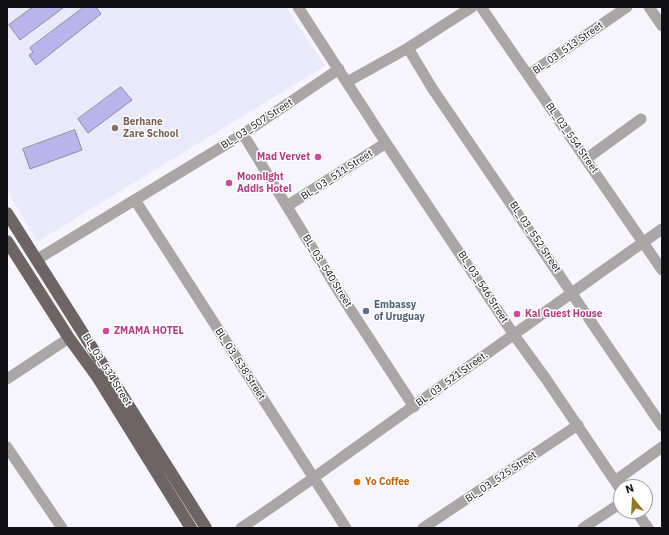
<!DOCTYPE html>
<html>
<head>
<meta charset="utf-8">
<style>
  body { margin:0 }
  #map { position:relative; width:669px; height:535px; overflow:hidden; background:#f6f5fe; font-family:"IBM Plex Sans",sans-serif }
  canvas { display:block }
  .frame { position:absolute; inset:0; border:8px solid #100f13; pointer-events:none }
  .north { position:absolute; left:613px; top:479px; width:40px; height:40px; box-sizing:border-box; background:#fff; border:1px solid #9f9fa1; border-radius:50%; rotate:342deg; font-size:11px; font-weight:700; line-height:16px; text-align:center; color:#100f13 }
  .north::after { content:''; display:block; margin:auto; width:14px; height:18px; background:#907b21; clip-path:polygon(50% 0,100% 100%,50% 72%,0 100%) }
</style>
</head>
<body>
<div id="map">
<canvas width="669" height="535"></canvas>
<div class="frame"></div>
<div class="north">N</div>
</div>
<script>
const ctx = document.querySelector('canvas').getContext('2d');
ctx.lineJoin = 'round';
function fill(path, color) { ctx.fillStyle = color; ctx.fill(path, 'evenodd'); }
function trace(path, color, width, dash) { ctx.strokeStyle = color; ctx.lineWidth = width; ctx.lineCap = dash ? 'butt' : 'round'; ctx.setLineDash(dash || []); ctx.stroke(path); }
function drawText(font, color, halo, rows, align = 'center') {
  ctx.font = font + ' "IBM Plex Sans",sans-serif'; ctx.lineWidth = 3; ctx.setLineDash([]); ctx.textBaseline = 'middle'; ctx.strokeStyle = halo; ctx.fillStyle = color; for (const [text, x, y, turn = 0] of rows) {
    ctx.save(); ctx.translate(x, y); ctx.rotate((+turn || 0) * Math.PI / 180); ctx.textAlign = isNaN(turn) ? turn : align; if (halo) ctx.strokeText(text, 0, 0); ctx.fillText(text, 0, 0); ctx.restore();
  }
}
const built = new Path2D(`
  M 7,7 L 286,7 L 325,66 L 37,242 L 7,190 Z`);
const building = new Path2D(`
  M 33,7 L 62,7 L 63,8 L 20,40 L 9,25 Z
  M 84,7 L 96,7 L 101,14 L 36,65 L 29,55 L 33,52 L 30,48 Z
  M 121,87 L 132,100 L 88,133 L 78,119 Z
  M 75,130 L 82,150 L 30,169 L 23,149 Z`);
const minor = new Path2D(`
  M 298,7 L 386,143 L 514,335 L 546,379 L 621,490
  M 481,7 L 662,270
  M 649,7 L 662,26
  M 408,48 L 432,88 L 662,426
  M 528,75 L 627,7
  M 347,82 L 408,48 L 472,7
  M 243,134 L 339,292 L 414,407
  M 586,159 L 641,119
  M 135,200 L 346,528
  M 287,206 L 386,143
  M 36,260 L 243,134 L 339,69
  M 7,379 L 69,338
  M 7,447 L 62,528
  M 615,481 L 662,447
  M 636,511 L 648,528
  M 241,528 C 285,499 327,468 369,438 C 467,368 564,298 662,229
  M 423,528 L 578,425
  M 583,528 L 621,503`);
const primary = new Path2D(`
  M 7,213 L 206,528
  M 7,241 L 69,338 L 98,378 L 191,528`);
const markers = [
  [115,128,4,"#8d6e63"],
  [318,157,4,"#d1479c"],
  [229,183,4,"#d1479c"],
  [366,311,4,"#5c6f8a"],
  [517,314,4,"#d1479c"],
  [106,331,4,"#d1479c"],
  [357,482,4,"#e8710a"]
];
const streetNames = [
  ["BL_03_513 Street",568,48,-35],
  ["BL_03_507 Street",257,124,-33],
  ["BL_03_554 Street",572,138,55],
  ["BL_03_511 Street",337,175,-33],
  ["BL_03_552 Street",535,237,56],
  ["BL_03_540 Street",327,271,58],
  ["BL_03_546 Street",483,287,57],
  ["BL_03_538 Street",240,364,57],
  ["BL_03_534 Street",107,370,58],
  ["BL_03_521 Street.",452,379,-36],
  ["BL_03_525 Street",501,477,-34]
];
const educationNames = [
  ["Berhane",123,122],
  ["Zare School",123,134]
];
const hotelNames = [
  ["Mad Vervet",310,157,"right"],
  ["Moonlight",237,177],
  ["Addis Hotel",237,189],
  ["Kal Guest House",525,314],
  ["ZMAMA HOTEL",114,331]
];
const serviceNames = [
  ["Embassy",374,305],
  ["of Uruguay",374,317]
];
const foodNames = [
  ["Yo Coffee",365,482]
];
fill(built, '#eae9fb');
fill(building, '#bab4ec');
trace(building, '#8d8d96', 1);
trace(minor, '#aba6a6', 11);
trace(primary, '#6e6464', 12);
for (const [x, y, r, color] of markers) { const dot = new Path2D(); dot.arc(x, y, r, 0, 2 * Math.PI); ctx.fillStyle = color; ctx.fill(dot); trace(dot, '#fff', 1.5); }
drawText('10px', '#100f13', '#fff', streetNames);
drawText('bold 10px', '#785e54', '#fff', educationNames, 'left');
drawText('bold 10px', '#b23c85', '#fff', hotelNames, 'left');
drawText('bold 10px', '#4e5e75', '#fff', serviceNames, 'left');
drawText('bold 10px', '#c56008', '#fff', foodNames, 'left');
</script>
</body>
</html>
